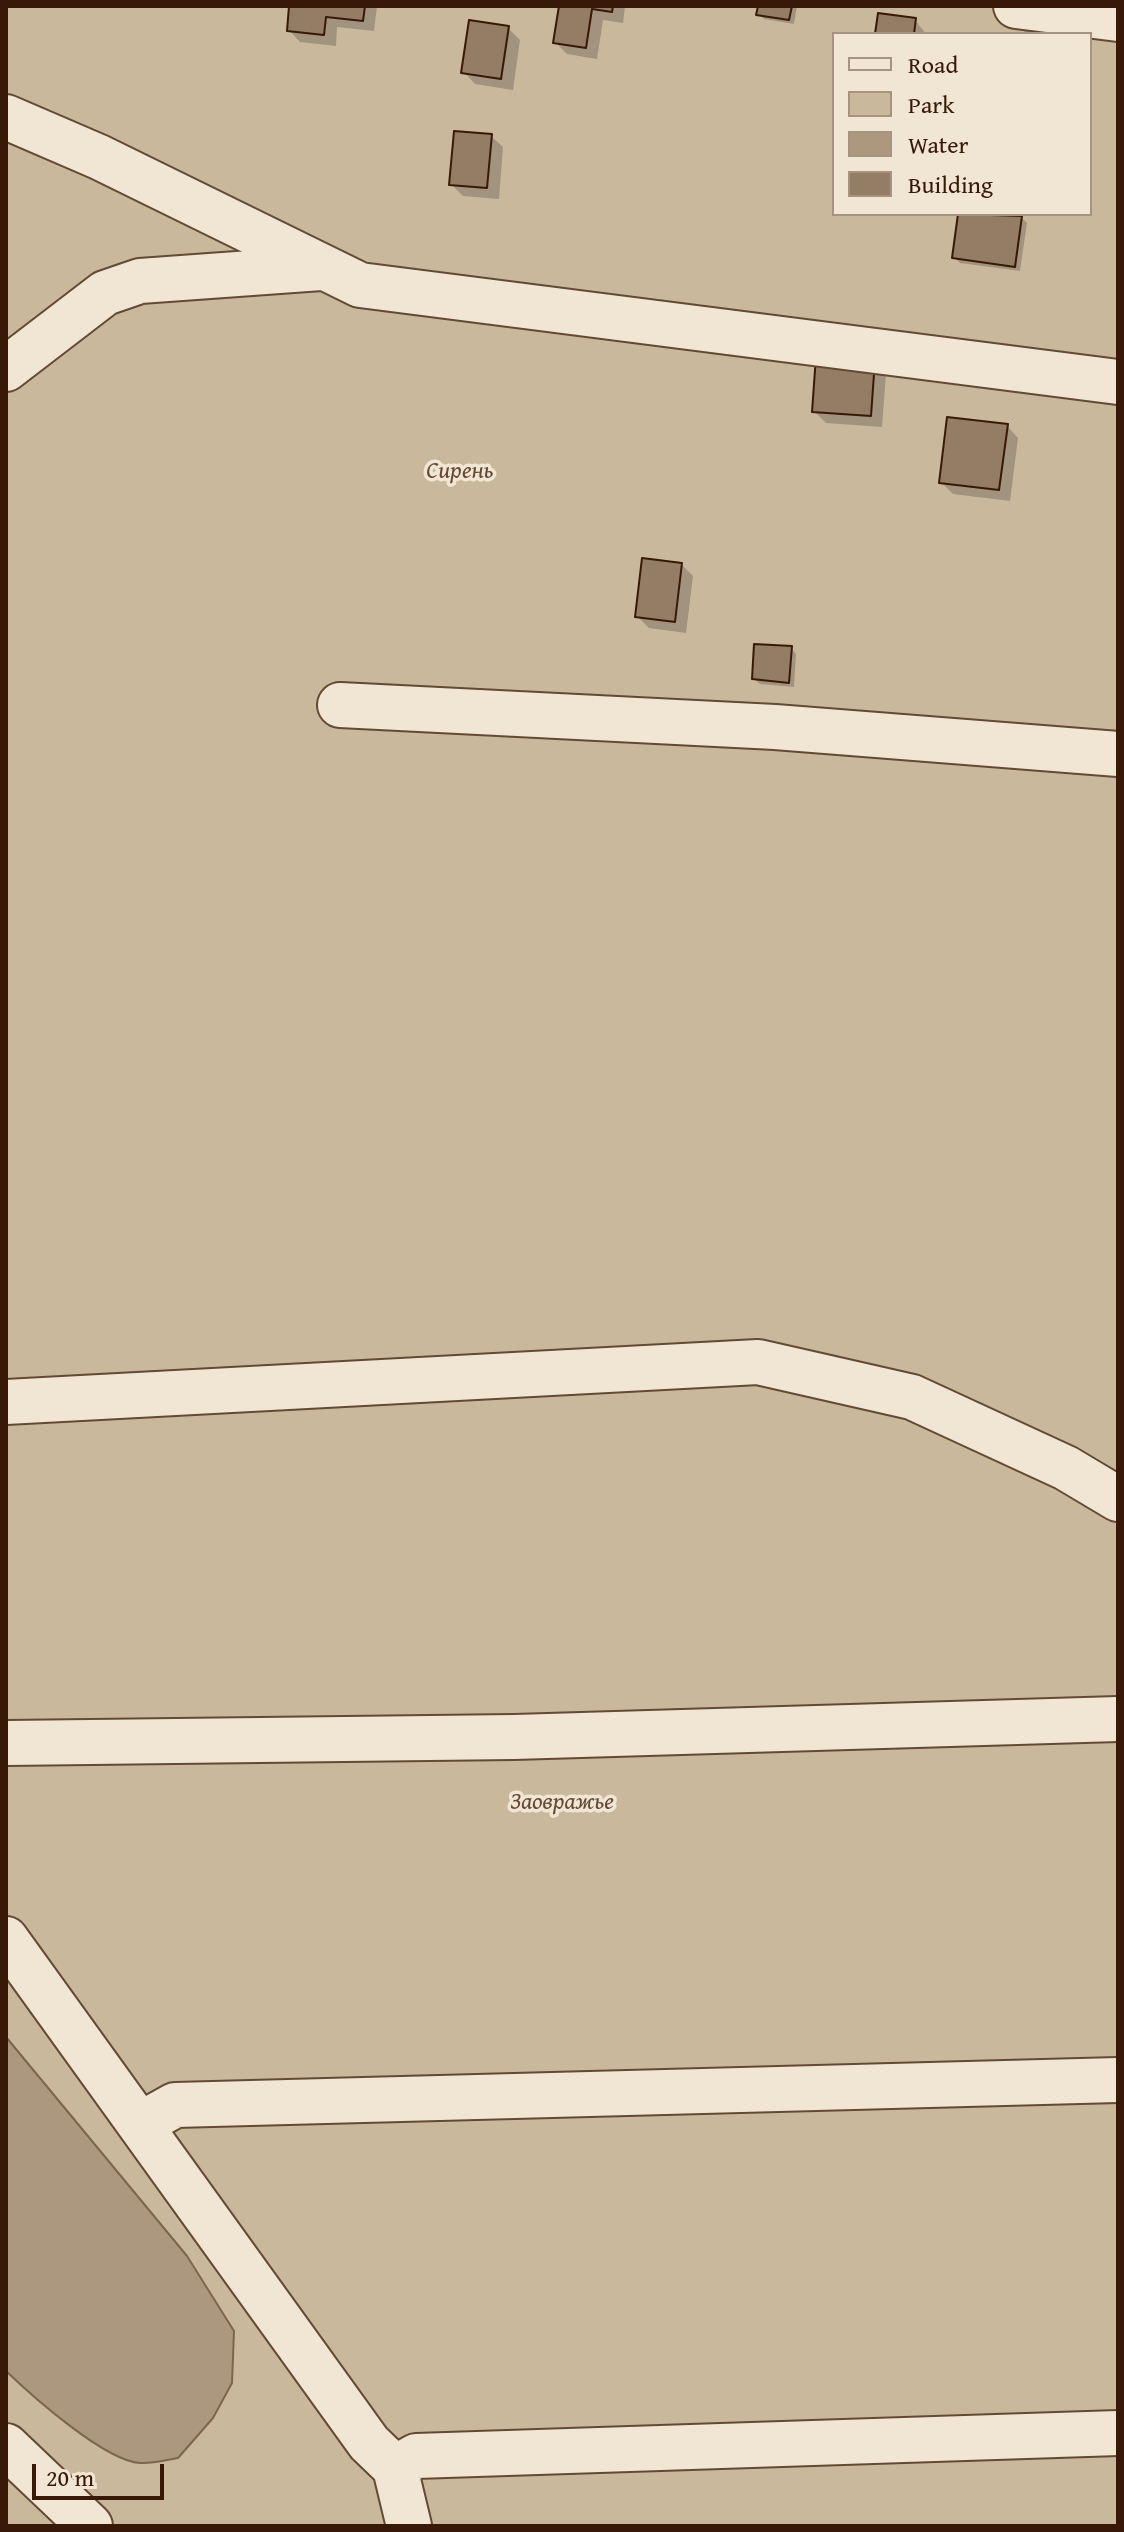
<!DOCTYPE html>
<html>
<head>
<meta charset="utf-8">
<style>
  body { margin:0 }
  #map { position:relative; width:1124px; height:2532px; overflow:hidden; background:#e8d9bc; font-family:"Gentium Book Plus",serif }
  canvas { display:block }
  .frame { position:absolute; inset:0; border:8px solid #381907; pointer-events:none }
  .legend { position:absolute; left:832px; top:32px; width:260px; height:184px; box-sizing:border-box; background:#f0e6d3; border:2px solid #a69481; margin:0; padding:10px 14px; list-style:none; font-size:24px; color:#381907 }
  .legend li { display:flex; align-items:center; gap:16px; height:40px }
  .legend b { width:40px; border:2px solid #a69481 }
  .scale { position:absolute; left:32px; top:2464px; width:132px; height:36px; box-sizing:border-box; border:4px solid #381907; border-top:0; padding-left:10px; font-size:24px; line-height:28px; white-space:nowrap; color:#381907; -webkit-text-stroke:6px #f0e6d3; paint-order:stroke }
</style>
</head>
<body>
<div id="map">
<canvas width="1124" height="2532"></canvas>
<div class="frame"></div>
<ul class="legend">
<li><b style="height:10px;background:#f0e6d3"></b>Road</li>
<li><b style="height:22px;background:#cab89d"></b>Park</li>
<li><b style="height:22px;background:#ac987e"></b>Water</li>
<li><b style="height:22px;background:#947d65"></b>Building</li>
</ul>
<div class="scale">20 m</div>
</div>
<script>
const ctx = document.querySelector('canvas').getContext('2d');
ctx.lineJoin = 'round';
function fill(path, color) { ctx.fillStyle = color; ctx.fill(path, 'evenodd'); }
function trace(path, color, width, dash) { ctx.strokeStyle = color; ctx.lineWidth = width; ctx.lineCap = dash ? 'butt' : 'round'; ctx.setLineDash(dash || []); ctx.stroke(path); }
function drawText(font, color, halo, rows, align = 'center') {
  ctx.font = font + ' "Gentium Book Plus",serif'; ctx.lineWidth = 7; ctx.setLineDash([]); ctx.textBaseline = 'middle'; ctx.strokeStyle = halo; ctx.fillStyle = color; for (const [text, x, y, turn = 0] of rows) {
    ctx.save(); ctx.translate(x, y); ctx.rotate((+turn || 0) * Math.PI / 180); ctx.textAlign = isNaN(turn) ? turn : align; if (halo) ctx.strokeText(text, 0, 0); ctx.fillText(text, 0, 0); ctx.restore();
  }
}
const green = new Path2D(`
  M 6,6 L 1118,6 L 1118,2526 L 6,2526 ZM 834,34 L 1090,34 L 1090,214 L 834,214 Z`);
const water = new Path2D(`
  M 6,2037 L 187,2256 L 234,2331 L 232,2383 L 213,2418 L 178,2458 C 166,2460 152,2464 140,2463 C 105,2461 32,2396 6,2371 Z`);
const shadow = new Path2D(`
  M 291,6 L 377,6 L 374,31 L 337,27 L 336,46 L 300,42 L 289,30 Z
  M 561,6 L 625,6 L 623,23 L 603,20 L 597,59 L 567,54 L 555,42 Z
  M 760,6 L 797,6 L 794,24 L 764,19 L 759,14 Z
  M 1027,12 L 1058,21 L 1057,34 L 1024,34 Z
  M 915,20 L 926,34 L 877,34 Z
  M 508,28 L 520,40 L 513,90 L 475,84 L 464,72 Z
  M 491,136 L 503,147 L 499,199 L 463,196 L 451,184 Z
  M 960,214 L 1021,217 L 1027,223 L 1020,271 L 960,263 L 954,257 Z
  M 818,358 L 886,374 L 882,427 L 826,423 L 814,411 Z
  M 1007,426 L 1018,438 L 1010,501 L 953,494 L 941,482 Z
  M 681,564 L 693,576 L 686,633 L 649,628 L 637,616 Z
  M 791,648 L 796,654 L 794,687 L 760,684 L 754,679 Z`);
const building = new Path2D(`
  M 289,6 L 365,6 L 363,21 L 326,17 L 324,35 L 287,31 Z
  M 559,6 L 613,6 L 612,12 L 592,9 L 586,48 L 553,43 Z
  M 758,6 L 792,6 L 789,20 L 756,15 Z
  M 878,13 L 916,18 L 914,34 L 875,34 Z
  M 469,20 L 509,26 L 501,79 L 461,73 Z
  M 454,131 L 492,134 L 487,188 L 449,185 Z
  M 958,214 L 1022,216 L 1015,267 L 952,258 Z
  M 816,356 L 875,360 L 871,416 L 812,412 Z
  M 947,417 L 1008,424 L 999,490 L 939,483 Z
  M 642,558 L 682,563 L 675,622 L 635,617 Z
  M 754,644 L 792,646 L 789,683 L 752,679 Z`);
const minor = new Path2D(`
  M 1016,6 L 1118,19
  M 6,117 L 99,157 L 360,285 L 1118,382
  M 6,369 L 105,293 L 140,281 L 321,268
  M 340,705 L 775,727 L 1118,754
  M 6,1402 L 758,1362 L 912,1397 L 1066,1468 L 1118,1499
  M 6,1743 L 514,1737 L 1118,1719
  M 6,1939 L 369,2443 L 395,2468 L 409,2526
  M 141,2124 L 175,2105 L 1118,2080
  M 6,2446 L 90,2526
  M 395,2468 L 416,2456 L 1118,2433`);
const parkNames = [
  ["Сирень",460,472],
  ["Заовражье",562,1803]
];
fill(green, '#cab89d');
fill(water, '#ac987e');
trace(water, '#7e654e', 2);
fill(shadow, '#0003');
fill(building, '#947d65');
trace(building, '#381907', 2);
trace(minor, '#644934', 48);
trace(minor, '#f0e6d3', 44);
drawText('italic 24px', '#644934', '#f0e6d3', parkNames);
</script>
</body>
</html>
